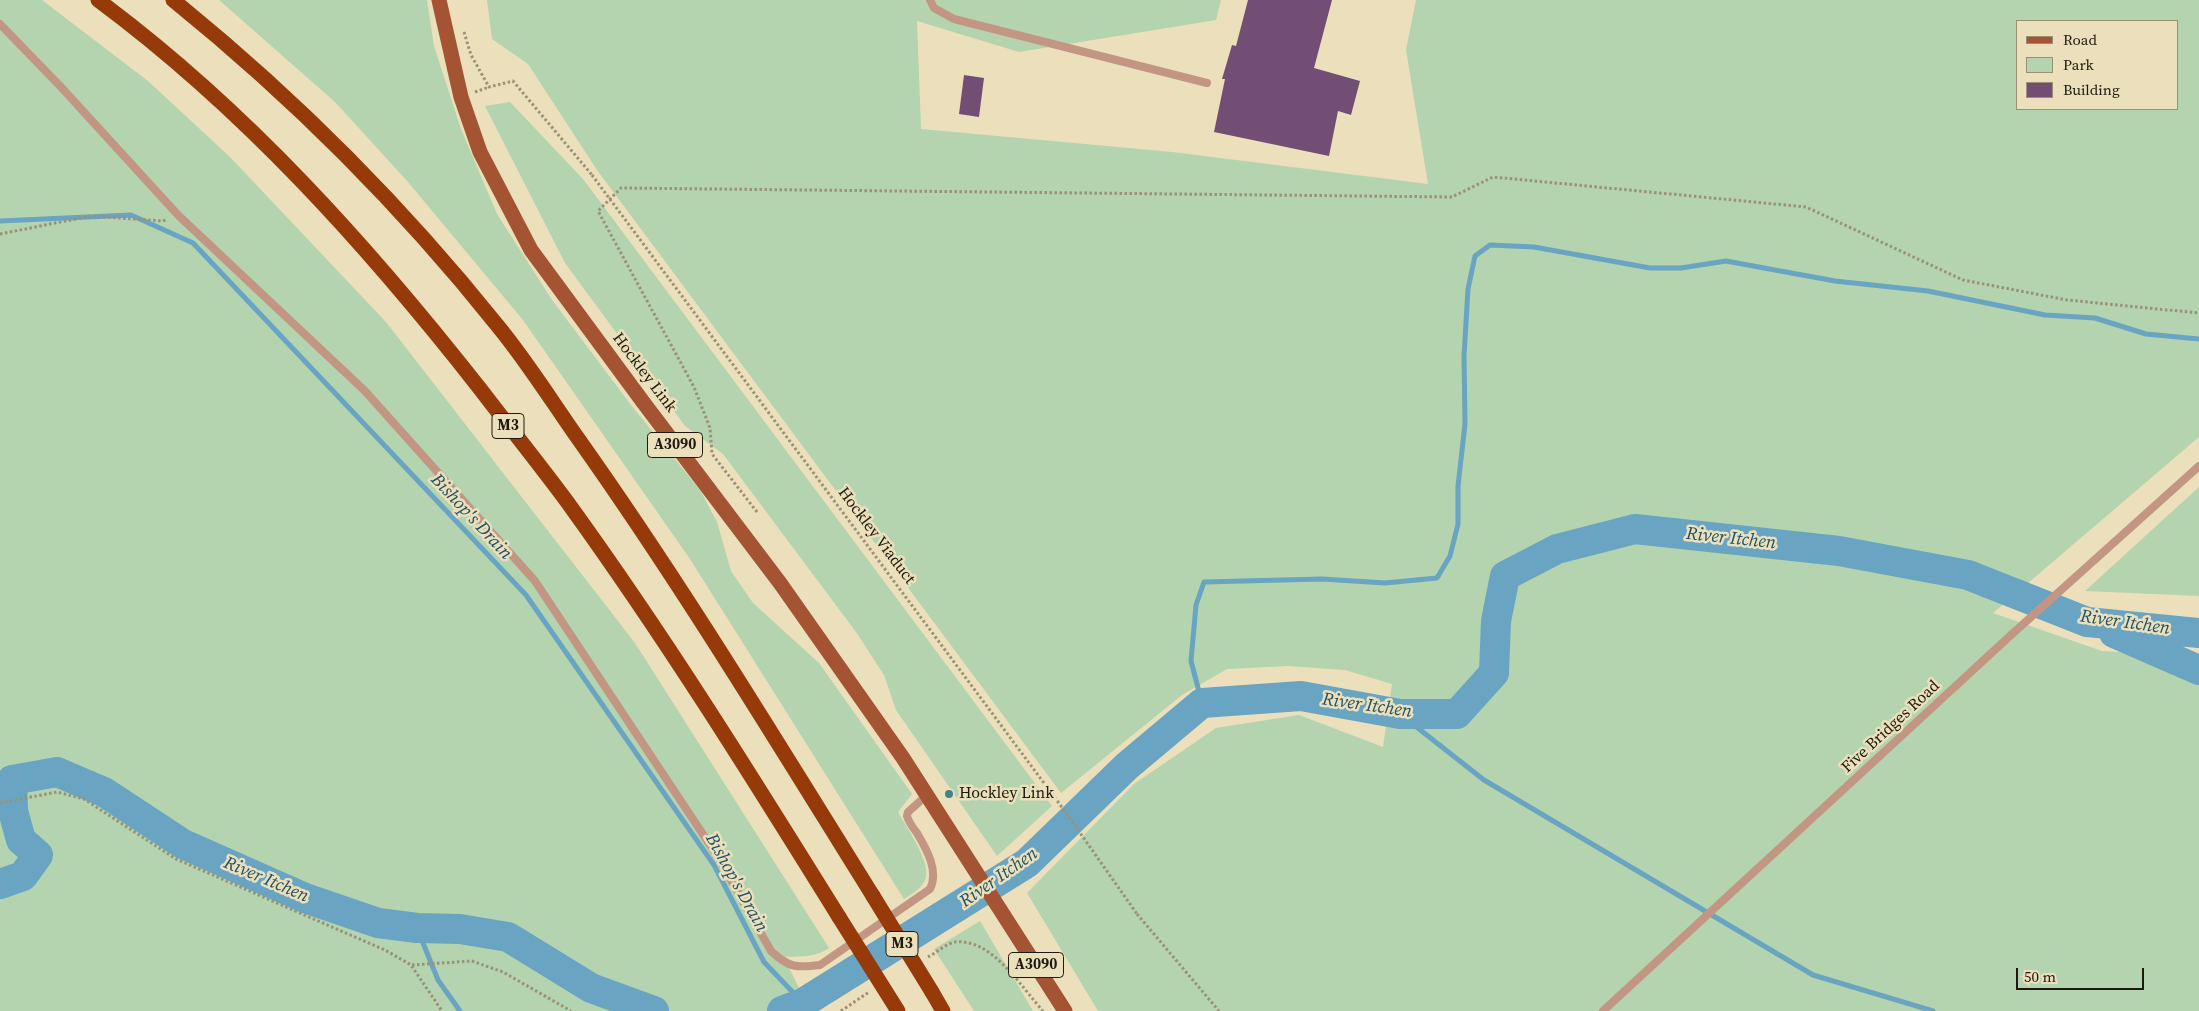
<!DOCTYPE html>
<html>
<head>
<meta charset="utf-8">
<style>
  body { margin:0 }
  #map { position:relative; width:2199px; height:1011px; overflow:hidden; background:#ebe0bb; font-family:"Source Serif 4",serif }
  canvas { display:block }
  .legend { position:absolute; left:2016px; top:20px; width:162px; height:90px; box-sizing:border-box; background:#ebe0bb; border:1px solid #999075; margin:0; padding:6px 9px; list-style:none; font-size:15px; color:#1d190c }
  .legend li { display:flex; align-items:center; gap:10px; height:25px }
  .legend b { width:25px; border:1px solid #999075 }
  .scale { position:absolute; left:2016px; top:968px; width:128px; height:22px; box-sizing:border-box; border:2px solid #1d190c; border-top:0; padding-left:6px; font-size:15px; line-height:18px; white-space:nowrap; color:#1d190c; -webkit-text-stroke:4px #ebe0bb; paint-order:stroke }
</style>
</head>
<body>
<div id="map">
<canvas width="2199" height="1011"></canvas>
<ul class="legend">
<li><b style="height:6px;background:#a45433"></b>Road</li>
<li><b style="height:14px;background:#b4d3af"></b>Park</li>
<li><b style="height:14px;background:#734e74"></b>Building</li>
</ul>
<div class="scale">50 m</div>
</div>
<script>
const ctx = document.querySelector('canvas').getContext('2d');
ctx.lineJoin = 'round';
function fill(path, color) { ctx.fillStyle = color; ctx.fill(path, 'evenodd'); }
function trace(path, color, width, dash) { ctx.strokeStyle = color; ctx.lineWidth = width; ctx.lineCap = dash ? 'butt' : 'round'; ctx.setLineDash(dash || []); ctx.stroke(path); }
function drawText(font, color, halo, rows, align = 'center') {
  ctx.font = font + ' "Source Serif 4",serif'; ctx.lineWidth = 5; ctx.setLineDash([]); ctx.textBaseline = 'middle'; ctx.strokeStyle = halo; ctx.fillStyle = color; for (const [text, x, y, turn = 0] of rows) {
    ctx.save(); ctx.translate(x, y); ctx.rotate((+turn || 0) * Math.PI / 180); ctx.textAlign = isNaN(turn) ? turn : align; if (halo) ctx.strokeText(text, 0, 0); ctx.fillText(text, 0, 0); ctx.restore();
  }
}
const green = new Path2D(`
  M 0,0 L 42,0 L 148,81 L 230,157 L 386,322 L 635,643 L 829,948 C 814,958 802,956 784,957 L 810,1011 L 0,1011 Z
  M 219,0 L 427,0 L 434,46 L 461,129 L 497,214 L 552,300 L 631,405 L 700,490 L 717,522 L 731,571 L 753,603 L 819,663 L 912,794 L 898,812 C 906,827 930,860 926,877 C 924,887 912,894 904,899 L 690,559 L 523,320 L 408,182 L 335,102 Z
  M 487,0 L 1221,0 L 1216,20 L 1019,52 L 917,21 L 921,129 L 1172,152 L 1428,184 L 1406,50 L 1416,0 L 2199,0 L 2199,437 L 1993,613 L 2102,651 L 2199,657 L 2199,1011 L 1098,1011 L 1027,893 L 1134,784 L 1216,728 L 1299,715 L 1383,747 L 1392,684 L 1345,670 L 1288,666 L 1227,669 L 1182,695 L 1061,793 L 597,170 L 528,64 L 492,39 ZM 2018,21 L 2178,21 L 2178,109 L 2018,109 Z
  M 510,102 L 583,179 L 1052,806 L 997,856 L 896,710 L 884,675 L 856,632 L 723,454 L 685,426 L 565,263 L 485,106 Z
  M 2199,487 L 2199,596 L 2085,591 Z
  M 980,921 L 1033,1011 L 974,1011 L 934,949 Z`);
const stream = new Path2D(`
  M 0,221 L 131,215 L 193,243 L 526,595 L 714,865 L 764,962 L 803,1003
  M 1202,703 L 1191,661 L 1196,605 L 1204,582 L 1322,579 L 1385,583 L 1437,578 L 1450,556 L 1458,524 L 1458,486 L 1465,424 L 1464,356 L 1468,289 L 1475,256 L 1490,245 L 1534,247 L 1650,268 L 1681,268 L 1726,261 L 1835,281 L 1928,291 L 2045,315 L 2095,318 L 2146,334 L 2199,339
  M 1400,714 L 1484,780 L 1813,975 L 1933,1011
  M 417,928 L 438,980 L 460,1011`);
const canal = new Path2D(`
  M 0,782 L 12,780`);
const river = new Path2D(`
  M 2114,633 L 2199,670
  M 0,884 L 23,876 L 38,855 L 21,840 L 13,811 L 12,780 L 57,772 L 104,792 L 183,844 L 305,898 L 378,923 L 417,928 L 460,929 L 508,937 L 591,988 L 654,1011
  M 782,1011 L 803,1003 L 1027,863 L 1127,766 L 1202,703 L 1301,696 L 1400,714 L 1457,714 L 1494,673 L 1496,621 L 1505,576 L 1557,549 L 1635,529 L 1839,551 L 1968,575 L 2087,622 L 2199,633`);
const building = new Path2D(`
  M 1248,0 L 1332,0 L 1314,68 L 1360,81 L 1351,115 L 1338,111 L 1329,156 L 1214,132 L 1225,79 L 1222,79 L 1232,45 L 1236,46 Z
  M 964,75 L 984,78 L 979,117 L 959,114 Z`);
const path = new Path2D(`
  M 464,32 L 471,55 L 489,87 L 513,81 L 592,175
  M 475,92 L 489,87
  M 0,234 L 91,216 L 163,221 L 167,219
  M 757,512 L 712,454 L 710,428 L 694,387 L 598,211 L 621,188 L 1452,197 L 1493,177 L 1806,207 L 1963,280 L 2067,300 L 2199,313
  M 0,803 L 57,792 L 84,799 L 176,859 L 385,950 L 411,965 L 442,1011
  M 1137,914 L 1219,1011
  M 928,957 C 936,953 947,943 955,942 C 992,938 1021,987 1043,1011
  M 412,965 L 472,961 L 503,972 L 571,1011
  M 841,1011 L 869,992`);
const lane = new Path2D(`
  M 930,0 L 934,8 L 954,19 L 1207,83
  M 0,24 L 61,87 L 178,215 L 365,391 L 535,581 L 718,857 L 771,951 C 789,968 797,968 820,965 L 930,889 C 939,871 927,850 917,833 C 913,828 909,823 907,816 L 908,812 L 927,795
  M 1603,1011 L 2011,635 L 2199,466`);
const primary = new Path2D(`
  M 439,0 L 461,97 L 480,152 L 531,250 L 643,402 L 780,583 L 903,758 L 1065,1011`);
const highway = new Path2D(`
  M 98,0 C 245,109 368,246 481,390 C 510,428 540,465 568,503 C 665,637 752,777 839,917
  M 173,0 C 293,97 401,205 497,325 C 526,360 551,400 577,437 C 682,585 777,742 873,896
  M 932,992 L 943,1011`);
const pathBridge = new Path2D(`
  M 592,175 L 1064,810 L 1137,914`);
const highwayBridge = new Path2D(`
  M 873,896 L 932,992
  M 839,917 L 898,1011`);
const markers = [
  [949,794,5,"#3d8588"]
];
const shields = [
  [508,426,32],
  [675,445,55],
  [902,944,32],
  [1036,965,55]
];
const shieldNames = [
  ["M3",508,426],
  ["A3090",675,445],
  ["M3",902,944],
  ["A3090",1036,965]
];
const streetNames = [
  ["Hockley Link",644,373,53],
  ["Hockley Viaduct",876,536,53],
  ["Five Bridges Road",1891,727,-43]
];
const poiNames = [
  ["Hockley Link",959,794]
];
const waterNames = [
  ["Bishop's Drain",471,517,47],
  ["River Itchen",1731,539,6],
  ["River Itchen",2125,623,8],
  ["River Itchen",1367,706,8],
  ["River Itchen",999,878,-35],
  ["River Itchen",266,880,23],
  ["Bishop's Drain",736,883,61]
];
fill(green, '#b4d3af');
trace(stream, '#69a4c2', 5);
trace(canal, '#69a4c2', 18);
trace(river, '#69a4c2', 30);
fill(building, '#734e74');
trace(path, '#9a9176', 3, [2.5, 2.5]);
trace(lane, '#c39684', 8);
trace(primary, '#a45433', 15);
trace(highway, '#963a09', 15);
trace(pathBridge, '#9a9176', 3, [2.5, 2.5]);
trace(highwayBridge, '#963a09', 15);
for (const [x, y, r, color] of markers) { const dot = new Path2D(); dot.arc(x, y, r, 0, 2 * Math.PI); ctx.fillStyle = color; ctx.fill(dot); trace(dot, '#ebe0bb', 2); }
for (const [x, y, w] of shields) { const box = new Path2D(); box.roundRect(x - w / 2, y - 12.5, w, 25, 4); ctx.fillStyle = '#ebe0bb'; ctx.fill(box); trace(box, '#1d190c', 1); }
drawText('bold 15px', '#1d190c', null, shieldNames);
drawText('16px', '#1d190c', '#ebe0bb', streetNames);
drawText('16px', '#1d190c', '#ebe0bb', poiNames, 'left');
drawText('italic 18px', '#205066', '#ebe0bb', waterNames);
</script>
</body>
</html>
